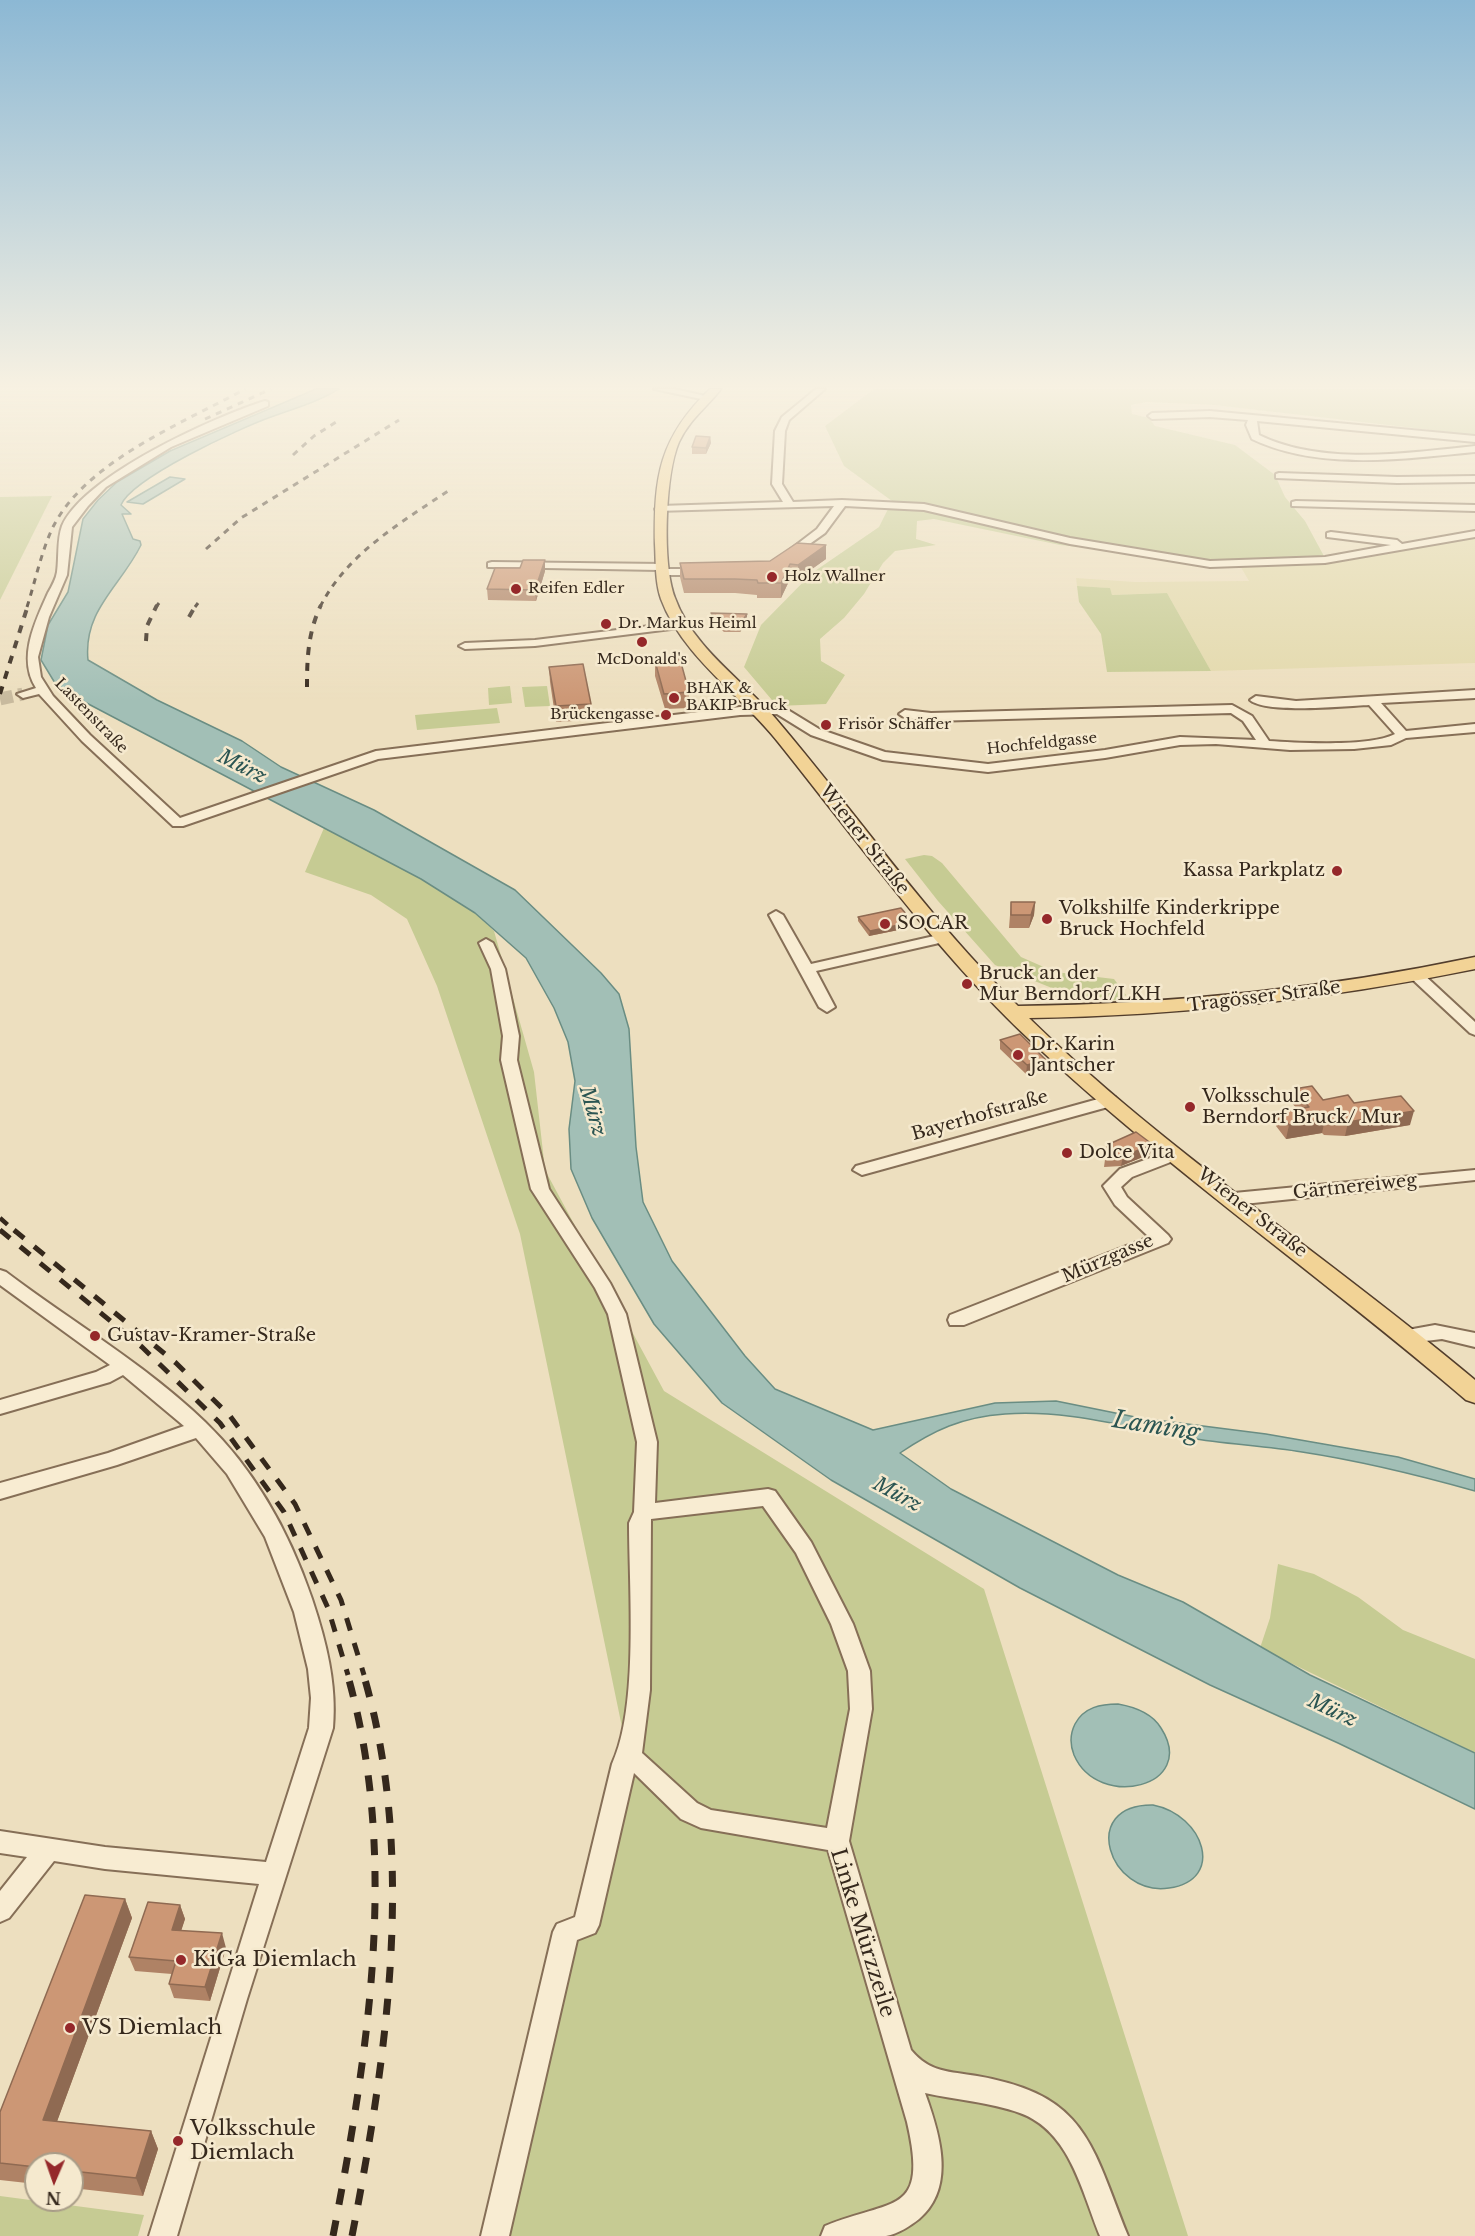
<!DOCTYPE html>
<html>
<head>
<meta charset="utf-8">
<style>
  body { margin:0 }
  #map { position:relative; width:1475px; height:2236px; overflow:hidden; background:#eddfbf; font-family:"Libre Baskerville",serif }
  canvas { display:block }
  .north { position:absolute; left:24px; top:2152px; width:60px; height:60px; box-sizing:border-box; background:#f5e9ce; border:2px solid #a89c87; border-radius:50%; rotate:182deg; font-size:16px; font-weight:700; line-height:24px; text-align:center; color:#35281c }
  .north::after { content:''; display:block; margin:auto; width:21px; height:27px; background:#95282a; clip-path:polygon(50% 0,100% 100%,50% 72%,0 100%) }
</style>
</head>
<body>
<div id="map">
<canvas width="1475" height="2236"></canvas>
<div class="north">N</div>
</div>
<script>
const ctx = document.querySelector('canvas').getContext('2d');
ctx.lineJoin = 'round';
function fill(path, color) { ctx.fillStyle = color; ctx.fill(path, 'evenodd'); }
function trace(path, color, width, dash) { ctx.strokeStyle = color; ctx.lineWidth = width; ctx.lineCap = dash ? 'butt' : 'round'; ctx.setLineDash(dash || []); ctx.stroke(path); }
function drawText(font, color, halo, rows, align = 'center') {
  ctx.font = font + ' "Libre Baskerville",serif'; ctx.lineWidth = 5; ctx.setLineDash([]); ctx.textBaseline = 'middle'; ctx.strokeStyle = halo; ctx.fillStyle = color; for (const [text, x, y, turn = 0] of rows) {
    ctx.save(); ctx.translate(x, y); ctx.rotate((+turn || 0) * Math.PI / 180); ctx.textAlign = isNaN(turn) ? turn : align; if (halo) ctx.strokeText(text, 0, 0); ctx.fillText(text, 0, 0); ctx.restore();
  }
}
const farmland = new Path2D(`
  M 1475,537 L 1475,663 L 1211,671 L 1167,593 L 1112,595 L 1109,588 L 1077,586 L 1076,578 L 1135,582 L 1249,581 L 1239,564 L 1341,562 Z`);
const green = new Path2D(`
  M 874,389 L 1475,389 L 1475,435 L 1214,405 L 1147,402 L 1131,405 L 1132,414 L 1149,418 L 1155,426 L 1235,445 L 1275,475 L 1285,497 L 1305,521 L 1325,558 L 1199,561 L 1141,550 L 1098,549 L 1060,545 L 934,519 L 917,521 L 916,539 L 936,545 L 895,551 L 883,563 L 864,594 L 844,618 L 820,639 L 821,661 L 845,675 L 826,704 L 777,706 L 744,667 L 761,625 L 812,573 L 879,527 L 892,501 L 844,466 L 825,426 Z
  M 52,496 L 0,600 L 0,601 L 0,497 Z
  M 1077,586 L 1110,588 L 1112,595 L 1167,593 L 1211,671 L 1107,672 L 1101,634 L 1079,602 Z
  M 510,686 L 512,703 L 489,705 L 488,688 Z
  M 547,686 L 550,706 L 525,707 L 522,687 Z
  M 497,708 L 500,723 L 417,730 L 415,715 Z
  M 324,828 L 421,879 L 475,913 L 494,931 L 534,1072 L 545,1170 L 664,1391 L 984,1589 L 1188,2236 L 495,2236 L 566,1932 L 586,1925 L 629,1761 L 520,1234 L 437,986 L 407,919 L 371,895 L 305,872 Z
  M 924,855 L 932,856 L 942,863 L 1021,957 L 1055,972 L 1114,979 L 1126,995 L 1120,1000 L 1084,1001 L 995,965 L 938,901 L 905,859 Z
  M 1278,1564 L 1314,1574 L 1358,1597 L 1403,1630 L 1475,1659 L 1475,1753 L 1260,1648 L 1270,1618 Z
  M 0,2196 L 144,2215 L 138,2236 L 0,2236 Z`);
const water = new Path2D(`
  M 316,389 L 339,389 C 316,403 295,408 271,417 C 240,428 132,478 121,505 L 131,514 L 122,514 L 133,539 L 140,541 L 141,545 C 121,586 83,610 88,660 L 157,700 L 242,741 L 281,767 L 374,810 L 515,890 L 601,973 L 619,994 L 629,1029 L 636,1147 L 643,1202 L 672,1261 L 745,1356 L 775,1389 L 873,1430 L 995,1403 L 1056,1401 L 1140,1418 L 1266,1434 L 1398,1457 L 1475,1479 L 1475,1491 C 1418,1475 1361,1461 1302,1452 C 1264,1446 1226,1444 1189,1438 C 1128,1428 1066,1409 1005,1414 C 962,1417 934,1430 900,1453 L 951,1489 L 1118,1575 L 1183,1602 L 1310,1675 L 1475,1753 L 1475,1809 L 1338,1743 L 1210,1685 L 1020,1588 L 831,1480 L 722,1403 L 654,1324 L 592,1218 L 571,1169 L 569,1129 L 575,1081 L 568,1042 L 554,1008 L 526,958 L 475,913 L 421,879 L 58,688 L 41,660 L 48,625 L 68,592 L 83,519 L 98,500 L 117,482 L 170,451 Z
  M 170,477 L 185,479 L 143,504 L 127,502 Z
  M 1118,1704 C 1135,1707 1152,1713 1161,1728 C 1199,1787 1098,1811 1074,1755 C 1070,1745 1070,1734 1075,1724 C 1084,1707 1101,1704 1118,1704 Z
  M 1153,1805 C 1204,1815 1226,1880 1169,1888 C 1109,1897 1078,1804 1153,1805 Z`);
const minorTunnel = new Path2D(`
  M 0,699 L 23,694`);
const minor = new Path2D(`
  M 654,389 L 674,389 L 710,397 L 706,400 Z
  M 816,389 L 825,389 L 789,420 L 785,431 L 782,484 L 793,502 L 842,500 L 924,504 L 1070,538 L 1210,561 L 1325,557 L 1391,545 L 1327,537 L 1327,533 L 1331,532 L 1397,540 L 1402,544 L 1475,531 L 1475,537 L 1325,563 L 1210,567 L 1070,544 L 924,510 L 845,506 L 825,533 L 787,560 L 783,559 L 783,555 L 817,529 L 834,506 L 656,511 L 655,509 L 660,506 L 783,502 L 772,484 L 775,431 L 782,417 Z
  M 265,401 L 268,402 L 268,406 L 171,447 L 106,487 L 88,506 L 72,527 L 67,575 L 49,617 L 38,657 L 41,677 L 53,696 L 90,735 L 180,818 L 376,751 L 740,707 L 783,707 L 819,729 L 885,752 L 988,764 L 1105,750 L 1180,737 L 1256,740 L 1243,721 L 1231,713 L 931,721 L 905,718 L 899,714 L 905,710 L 931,713 L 1232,705 L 1252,716 L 1269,741 C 1299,743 1370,747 1395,734 L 1369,705 C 1345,706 1266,714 1250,700 L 1256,696 L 1296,701 L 1475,690 L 1475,698 L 1381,703 L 1406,731 L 1475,724 L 1475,732 L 1406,738 L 1391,745 L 1354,749 L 1290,750 L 1216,744 L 1180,745 L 1105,758 L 988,772 L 883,760 L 811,735 L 777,714 L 740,715 L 378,759 L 183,826 L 173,826 L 82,741 L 39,694 L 23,698 L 17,694 L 36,688 C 17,658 35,622 48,593 C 52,586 56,579 57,572 C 59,558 57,539 62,526 C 84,476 213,417 265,401 Z
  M 1210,411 L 1475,436 L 1475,442 L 1257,421 L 1259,435 C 1323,466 1406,453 1475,446 L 1475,452 C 1403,459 1319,471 1252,439 L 1246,425 L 1248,420 L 1210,417 L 1152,419 L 1148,416 L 1152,413 Z
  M 1279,473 L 1397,477 L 1475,476 L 1475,482 L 1397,483 L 1276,478 L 1276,474 Z
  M 1296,501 L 1475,505 L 1475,511 L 1292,506 L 1292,502 Z
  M 492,562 L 663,564 L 667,565 L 667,569 L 703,569 L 708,572 L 703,575 L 663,575 L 659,574 L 659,570 L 488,567 L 488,563 Z
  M 683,622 L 687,623 L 687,627 L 535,646 L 465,649 L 459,646 L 465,643 L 535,640 Z
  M 776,911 L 783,915 L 811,964 L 943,934 L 950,938 L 948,941 L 816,971 L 835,1007 L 827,1012 L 819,1007 L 769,915 Z
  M 486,939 L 493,943 L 505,969 L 519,1036 L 517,1060 L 549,1189 L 610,1283 L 626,1314 L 657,1442 L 655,1503 L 768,1489 L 775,1491 L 811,1542 L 853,1624 L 870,1671 L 872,1709 L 849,1841 L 911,2050 C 930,2073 949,2071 977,2076 C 1087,2095 1091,2144 1128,2236 L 1100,2236 C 1082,2192 1070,2131 1020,2113 C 990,2102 956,2100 925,2093 C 939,2132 957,2187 919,2219 C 910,2226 898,2234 886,2236 C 866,2236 841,2236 821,2236 L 825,2226 C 892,2198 929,2217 907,2122 L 828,1850 L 701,1828 L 681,1819 L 634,1773 L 599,1925 L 595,1933 L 577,1940 L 509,2236 L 481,2236 L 553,1932 L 557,1924 L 575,1917 L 612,1764 C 639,1707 629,1588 629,1523 L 634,1512 L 637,1442 L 608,1314 L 595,1288 L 531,1189 L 501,1060 L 503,1036 L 491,969 L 479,943 ZM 763,1506 L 796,1553 L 831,1624 L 848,1671 L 850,1709 L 827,1828 L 711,1810 L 697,1803 L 642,1753 L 650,1690 L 651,1519 Z
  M 1417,972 L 1422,973 L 1475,1022 L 1475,1035 L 1470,1033 L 1412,979 L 1410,976 L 1412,973 Z
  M 1109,1096 L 1115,1097 L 1117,1101 L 1115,1105 L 862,1175 L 853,1170 L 856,1166 Z
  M 1175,1149 L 1183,1154 L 1181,1158 L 1132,1177 L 1121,1187 L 1127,1197 L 1168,1235 L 1171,1239 L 1168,1243 L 964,1325 L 950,1325 L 948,1320 L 950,1315 L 1149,1237 L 1115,1205 L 1103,1186 L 1120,1169 Z
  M 1475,1170 L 1475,1180 L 1234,1205 L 1225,1199 L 1234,1193 Z
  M 0,1270 L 6,1272 C 72,1322 145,1364 205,1422 C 255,1470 290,1534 312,1599 C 326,1641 337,1684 333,1728 L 247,1999 L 177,2236 L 149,2236 L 259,1884 L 105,1869 L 54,1861 L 9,1918 L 0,1922 L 0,1891 L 27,1857 L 0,1853 L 0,1831 L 105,1847 L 266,1862 L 309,1728 L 311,1698 L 308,1669 L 294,1612 L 265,1537 L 227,1474 L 196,1438 L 117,1465 L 0,1499 L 0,1483 L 108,1453 L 184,1426 L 123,1375 L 110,1382 L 0,1414 L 0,1400 L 96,1372 L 110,1365 L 0,1285 Z
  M 1435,1325 L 1475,1333 L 1475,1347 L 1442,1339 L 1409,1343 L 1402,1341 L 1400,1336 L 1402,1331 Z`);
const major = new Path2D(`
  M 710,389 L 721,389 C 707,407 689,420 679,442 C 665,475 662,564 675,598 C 693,648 743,680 776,719 C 857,814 928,918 1018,1006 C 1172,1004 1324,989 1475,957 L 1475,969 C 1328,999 1180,1016 1029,1018 C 1166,1152 1329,1257 1475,1380 L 1475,1403 L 1466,1400 C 1324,1278 1168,1170 1031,1041 C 935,951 860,844 778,742 C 741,695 682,656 661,599 C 655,582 656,562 655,544 C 654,477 659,438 710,389 Z`);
const railFar4 = new Path2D(`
  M 205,419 L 271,389
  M 293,455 L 314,436 L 336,422
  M 206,549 L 241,518 L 399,420
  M 27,607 C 35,582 41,553 52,529 C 84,462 183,423 245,389
  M 156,607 L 159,603
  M 195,607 L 198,603
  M 320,607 C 347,553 402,522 451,489`);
const railFar3 = new Path2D(`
  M 189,617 L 196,605
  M 146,641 L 147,626 L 157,605
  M 307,687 C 307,658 308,632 321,605
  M 0,694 L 28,605`);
const railFar2 = new Path2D(`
  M 0,1218 L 16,1232
  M 0,1230 L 2,1232`);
const railFar1 = new Path2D(`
  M 0,1230 L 142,1347 L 220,1423 L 284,1512 L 328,1608 L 348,1675
  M 14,1230 L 176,1363 L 230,1416 L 295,1504 L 341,1600 L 364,1675`);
const rail = new Path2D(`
  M 333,2236 C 368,2053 400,1856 347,1673
  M 352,2236 C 387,2056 417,1853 363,1673`);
const wall = new Path2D(`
  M 710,437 L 711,443 L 706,454 L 692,454 L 692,447 Z
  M 826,545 L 826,559 L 798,579 L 790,579 L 781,598 L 757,598 L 757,595 L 735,593 L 684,593 L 680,577 L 680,563 L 770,561 Z
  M 520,568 L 545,571 L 536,601 L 488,600 L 487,589 Z
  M 711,613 L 747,614 L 747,622 L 740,632 L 724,632 L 711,621 Z
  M 655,661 L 689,692 L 689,708 L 665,709 L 655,676 Z
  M 549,667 L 591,704 L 592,720 L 556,722 L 550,682 Z
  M 1011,902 L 1035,902 L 1034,915 L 1029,928 L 1009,928 Z
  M 858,917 L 913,922 L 913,927 L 869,936 L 858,921 Z
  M 1000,1040 L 1046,1060 L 1045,1069 L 1026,1074 L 1000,1049 Z
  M 1294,1089 L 1323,1100 L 1354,1103 L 1410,1125 L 1345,1136 L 1324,1135 L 1322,1133 L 1286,1139 L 1276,1126 L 1279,1112 L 1297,1109 L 1291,1102 Z
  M 1107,1145 L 1150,1154 L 1121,1166 L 1104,1167 Z
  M 125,1899 L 132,1918 L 57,2121 L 151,2131 L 158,2149 L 143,2196 L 72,2188 L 72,2164 L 36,2164 L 36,2184 L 0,2180 L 0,2112 Z
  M 180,1905 L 185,1919 L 181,1930 L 226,1948 L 210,2001 L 174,1998 L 169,1984 L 172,1974 L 135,1971 L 129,1957 Z`);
const shadedWall = new Path2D(`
  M 710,437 L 711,443 L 706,454 L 706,448 Z
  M 826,545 L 826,559 L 798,579 L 798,565 Z
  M 545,560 L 545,571 L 536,601 L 535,590 Z
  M 790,564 L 790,579 L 781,598 L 781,583 Z
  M 747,614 L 747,622 L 740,632 L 740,624 Z
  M 1035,902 L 1034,915 L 1029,928 L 1031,915 Z
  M 913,922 L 913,927 L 869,936 L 870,931 Z
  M 1046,1060 L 1045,1069 L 1026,1074 L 1027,1065 Z
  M 1414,1111 L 1410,1125 L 1345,1136 L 1348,1122 Z
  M 1325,1119 L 1322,1133 L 1286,1139 L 1289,1125 Z
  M 1152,1144 L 1150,1154 L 1121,1166 L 1123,1157 Z
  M 125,1899 L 132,1918 L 51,2138 L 43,2120 Z
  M 180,1905 L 185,1919 L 177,1944 L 172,1930 Z
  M 222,1933 L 226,1948 L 210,2001 L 205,1987 Z
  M 151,2131 L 158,2149 L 143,2196 L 136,2178 Z`);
const building = new Path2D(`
  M 696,436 L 710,437 L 706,448 L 692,447 Z
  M 797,543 L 826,545 L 798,565 L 790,564 L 781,583 L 758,583 L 757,580 L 735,579 L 684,579 L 680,563 L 770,561 Z
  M 523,560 L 545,560 L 535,590 L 487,589 L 495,568 L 520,568 Z
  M 711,613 L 747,614 L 740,624 L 724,625 Z
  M 680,659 L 689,692 L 664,694 L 655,661 Z
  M 583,664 L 591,704 L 556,706 L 549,667 Z
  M 1011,902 L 1035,902 L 1031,915 L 1011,915 Z
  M 901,908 L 913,922 L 870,931 L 858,917 Z
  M 1020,1034 L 1046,1060 L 1027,1065 L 1000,1040 Z
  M 1312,1086 L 1323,1100 L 1348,1095 L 1354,1103 L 1401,1096 L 1414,1111 L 1348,1122 L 1327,1122 L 1325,1119 L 1289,1125 L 1279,1112 L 1309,1107 L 1294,1089 Z
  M 1136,1132 L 1152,1144 L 1123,1157 L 1106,1158 L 1107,1145 Z
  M 85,1895 L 125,1899 L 43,2120 L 151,2131 L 136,2178 L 72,2171 L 72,2164 L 36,2164 L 36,2167 L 0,2163 L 0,2112 Z
  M 148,1902 L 180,1905 L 172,1930 L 222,1933 L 205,1987 L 169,1984 L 176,1961 L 129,1957 Z`);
const markers = [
  [772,577,6,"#95282a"],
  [516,589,6,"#95282a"],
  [606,624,6,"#95282a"],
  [642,642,6,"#95282a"],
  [674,698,6,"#95282a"],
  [666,715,6,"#95282a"],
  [826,725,6,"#95282a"],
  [1337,871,6,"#95282a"],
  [1047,919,6,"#95282a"],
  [885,924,6,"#95282a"],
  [967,984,6,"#95282a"],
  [1018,1055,6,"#95282a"],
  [1190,1107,6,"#95282a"],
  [1067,1153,6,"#95282a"],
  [95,1336,6,"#95282a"],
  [181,1960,6,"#95282a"],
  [70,2028,6,"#95282a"],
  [178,2141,6,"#95282a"]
];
const farPoinames = [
  ["Holz Wallner",784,577],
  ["Reifen Edler",528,589],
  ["Dr. Markus Heiml",618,624],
  ["McDonald's",642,660,"center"],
  ["BHAK &",686,689],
  ["BAKIP Bruck",686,706],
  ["Brückengasse",654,715,"right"],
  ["Frisör Schäffer",838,725]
];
const farStreetnames = [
  ["Lastenstraße",91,716,46],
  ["Hochfeldgasse",1042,744,-6]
];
const streetNames = [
  ["Wiener Straße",864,840,52],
  ["Tragösser Straße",1264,997,-7],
  ["Bayerhofstraße",980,1116,-16],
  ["Gärtnereiweg",1355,1187,-6],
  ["Wiener Straße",1252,1213,38],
  ["Mürzgasse",1108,1259,-23]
];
const poiNames = [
  ["Kassa Parkplatz",1325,871,"right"],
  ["Volkshilfe Kinderkrippe",1059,909],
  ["Bruck Hochfeld",1059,930],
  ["SOCAR",897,924],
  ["Bruck an der",979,974],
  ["Mur Berndorf/LKH",979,995],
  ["Dr. Karin",1030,1045],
  ["Jantscher",1030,1066],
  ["Volksschule",1202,1097],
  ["Berndorf Bruck/ Mur",1202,1118],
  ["Dolce Vita",1079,1153],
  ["Gustav-Kramer-Straße",107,1336]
];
const waterNames = [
  ["Mürz",242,767,27],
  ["Mürz",592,1111,74],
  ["Mürz",897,1495,28],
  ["Mürz",1332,1711,25]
];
const nearStreetnames = [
  ["Linke Mürzzeile",862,1933,73]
];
const nearPoinames = [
  ["KiGa Diemlach",193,1960],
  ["VS Diemlach",82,2028],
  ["Volksschule",190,2129],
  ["Diemlach",190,2153]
];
const nearWaternames = [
  ["Laming",1156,1427,9]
];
fill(farmland, '#e3d9ac');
fill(green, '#c6cb93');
fill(water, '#a2bfb6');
trace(water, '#6a8d83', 1.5);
trace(minorTunnel, '#c8ba9e', 13, [13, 6]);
trace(minor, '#866f57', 4);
trace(major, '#533e2c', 3);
fill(minor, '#f8ecd2');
fill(major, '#f2d396');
trace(railFar4, '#35281c', 3, [6, 6]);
trace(railFar3, '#35281c', 4, [8, 8]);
trace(railFar2, '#35281c', 4.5, [10, 10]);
trace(railFar1, '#35281c', 5, [13, 13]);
trace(rail, '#35281c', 7, [16, 16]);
fill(wall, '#af8265');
fill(shadedWall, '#8f6a52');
fill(building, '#cc9775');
trace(building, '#8f6a52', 1.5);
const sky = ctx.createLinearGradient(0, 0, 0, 702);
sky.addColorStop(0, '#8cb8d4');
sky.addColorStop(0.55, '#f7f1e2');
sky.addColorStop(1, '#f7f1e200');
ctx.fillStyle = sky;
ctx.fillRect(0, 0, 1475, 702);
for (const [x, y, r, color] of markers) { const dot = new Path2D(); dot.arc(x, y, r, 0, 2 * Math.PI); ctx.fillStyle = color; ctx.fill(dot); trace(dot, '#f5e9ce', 2); }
drawText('15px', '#35281c', '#f5e9ce', farPoinames, 'left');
drawText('15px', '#35281c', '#f5e9ce', farStreetnames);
drawText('18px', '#35281c', '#f5e9ce', streetNames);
drawText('18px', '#35281c', '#f5e9ce', poiNames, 'left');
drawText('italic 20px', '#2b5552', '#f5e9ce', waterNames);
drawText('21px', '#35281c', '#f5e9ce', nearStreetnames);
drawText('21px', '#35281c', '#f5e9ce', nearPoinames, 'left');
drawText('italic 24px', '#2b5552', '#f5e9ce', nearWaternames);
</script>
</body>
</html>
